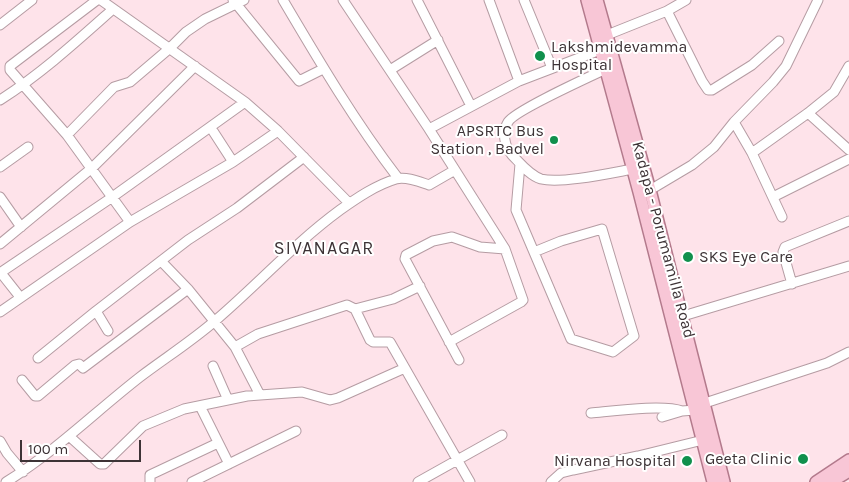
<!DOCTYPE html>
<html>
<head>
<meta charset="utf-8">
<style>
  body { margin:0 }
  #map { position:relative; width:849px; height:482px; overflow:hidden; background:#fee3ea; font-family:Karla,sans-serif }
  canvas { display:block }
  .scale { position:absolute; left:20px; top:440px; width:121px; height:22px; box-sizing:border-box; border:2px solid #3d3336; border-top:0; padding-left:6px; font-size:15px; line-height:18px; white-space:nowrap; color:#3d3336; -webkit-text-stroke:4px #fff; paint-order:stroke }
</style>
</head>
<body>
<div id="map">
<canvas width="849" height="482"></canvas>
<div class="scale">100 m</div>
</div>
<script>
const ctx = document.querySelector('canvas').getContext('2d');
ctx.lineJoin = 'round';
function trace(path, color, width, dash) { ctx.strokeStyle = color; ctx.lineWidth = width; ctx.lineCap = dash ? 'butt' : 'round'; ctx.setLineDash(dash || []); ctx.stroke(path); }
function drawText(font, color, halo, rows, align = 'center') {
  ctx.font = font + ' Karla,sans-serif'; ctx.lineWidth = 4; ctx.setLineDash([]); ctx.textBaseline = 'middle'; ctx.strokeStyle = halo; ctx.fillStyle = color; for (const [text, x, y, turn = 0] of rows) {
    ctx.save(); ctx.translate(x, y); ctx.rotate((+turn || 0) * Math.PI / 180); ctx.textAlign = isNaN(turn) ? turn : align; if (halo) ctx.strokeText(text, 0, 0); ctx.fillText(text, 0, 0); ctx.restore();
  }
}
const minor = new Path2D(`
  M 97,0 L 10,66 L 10,70 L 67,135 L 130,222
  M 101,0 L 245,102 L 278,131 L 349,203
  M 233,0 L 299,81 L 323,69
  M 283,0 C 319,61 355,122 398,178
  M 343,0 L 429,129 L 505,249 L 523,300 L 521,302 L 449,342
  M 417,0 L 471,106
  M 489,0 L 519,81
  M 524,0 L 552,68
  M 667,11 L 686,0
  M 0,25 L 32,0
  M 607,35 L 667,11 L 702,81 L 708,90 L 712,90 L 752,65 L 779,41
  M 606,69 C 589,77 514,111 508,122 C 502,132 504,146 512,155 C 520,163 529,175 541,179 C 561,184 611,173 633,169
  M 390,70 L 438,40
  M 0,100 C 41,74 77,41 113,9
  M 808,113 L 849,150
  M 734,122 L 752,153 L 782,217
  M 211,128 L 233,162
  M 429,129 L 519,81 L 600,50
  M 67,135 L 114,87 L 130,82 L 170,48 L 186,32 L 205,19 L 244,0
  M 752,153 L 808,113 L 834,92 L 849,66
  M 520,164 L 516,210 L 571,339 L 613,352 L 634,336 L 602,229 L 561,241 L 534,252
  M 0,167 L 28,147
  M 650,190 L 692,165 L 714,147 L 734,122 L 773,82 L 786,66 L 818,0
  M 0,197 L 21,227
  M 773,197 L 849,159
  M 0,244 L 92,168 L 195,66
  M 161,261 L 188,289 L 235,347 L 260,395
  M 0,273 L 111,198 L 245,102
  M 1,273 L 20,297
  M 792,284 L 783,252 L 785,247 L 849,221
  M 355,309 L 370,340 L 373,342 L 390,342 L 470,482
  M 96,311 L 108,331
  M 0,312 L 130,222 L 233,162 L 278,131
  M 683,316 L 849,266
  M 235,347 L 258,334 L 347,305 L 355,309 L 393,299 L 420,286
  M 38,358 L 96,311 L 188,240 L 237,208 L 304,157
  M 459,360 L 405,259 L 406,255 L 433,241 L 452,237 L 480,247 L 505,249
  M 213,366 L 228,400
  M 22,380 L 35,396 L 38,396 L 75,365 L 79,364 L 83,368 L 188,289
  M 705,403 L 827,363 L 849,352
  M 200,406 L 229,464
  M 591,413 C 613,411 663,404 682,411
  M 662,417 L 682,411 L 695,410
  M 69,436 L 100,464 L 104,464 L 143,426 L 184,409 L 247,396 L 260,395 L 302,392 L 330,400 L 338,398 L 405,368
  M 0,441 L 7,453 L 23,472
  M 6,482 C 55,452 95,412 140,377 C 165,358 192,341 216,320 C 258,284 295,243 340,210 C 357,198 376,185 396,179 C 406,176 420,182 429,185 L 455,170
  M 150,482 L 150,475 L 218,443
  M 192,482 L 296,431
  M 418,482 L 502,435
  M 551,482 L 561,473 L 573,470 L 638,456 L 703,440`);
const major = new Path2D(`
  M 587,0 L 639,192 L 713,482
  M 597,0 L 650,190 L 724,482
  M 816,482 L 849,460
  M 831,482 L 849,471`);
const markers = [
  [540,56,6,"#11904d"],
  [554,140,5,"#11904d"],
  [688,257,6,"#11904d"],
  [803,459,6,"#11904d"],
  [687,461,6,"#11904d"]
];
const poiNames = [
  ["Lakshmidevamma",551,47,"left"],
  ["Hospital",551,65,"left"],
  ["APSRTC Bus",544,131],
  ["Station , Badvel",544,149],
  ["SKS Eye Care",699,257,"left"],
  ["Geeta Clinic",792,459],
  ["Nirvana Hospital",676,461]
];
const streetNames = [
  ["Kadapa - Porumamilla Road",663,240,75]
];
const neighbourhoodNames = [
  ["SIVANAGAR",324,249]
];
trace(minor, '#b59ca3', 11);
trace(major, '#b37a8c', 14);
trace(minor, '#fff', 9);
trace(major, '#f8c6d6', 11);
for (const [x, y, r, color] of markers) { const dot = new Path2D(); dot.arc(x, y, r, 0, 2 * Math.PI); ctx.fillStyle = color; ctx.fill(dot); trace(dot, '#fff', 2); }
drawText('16px', '#3d3336', '#fff', poiNames, 'right');
drawText('16px', '#3d3336', '#fff', streetNames);
ctx.letterSpacing = '1px';
drawText('18px', '#3d3336', '#fff', neighbourhoodNames);
ctx.letterSpacing = '0px';
</script>
</body>
</html>
